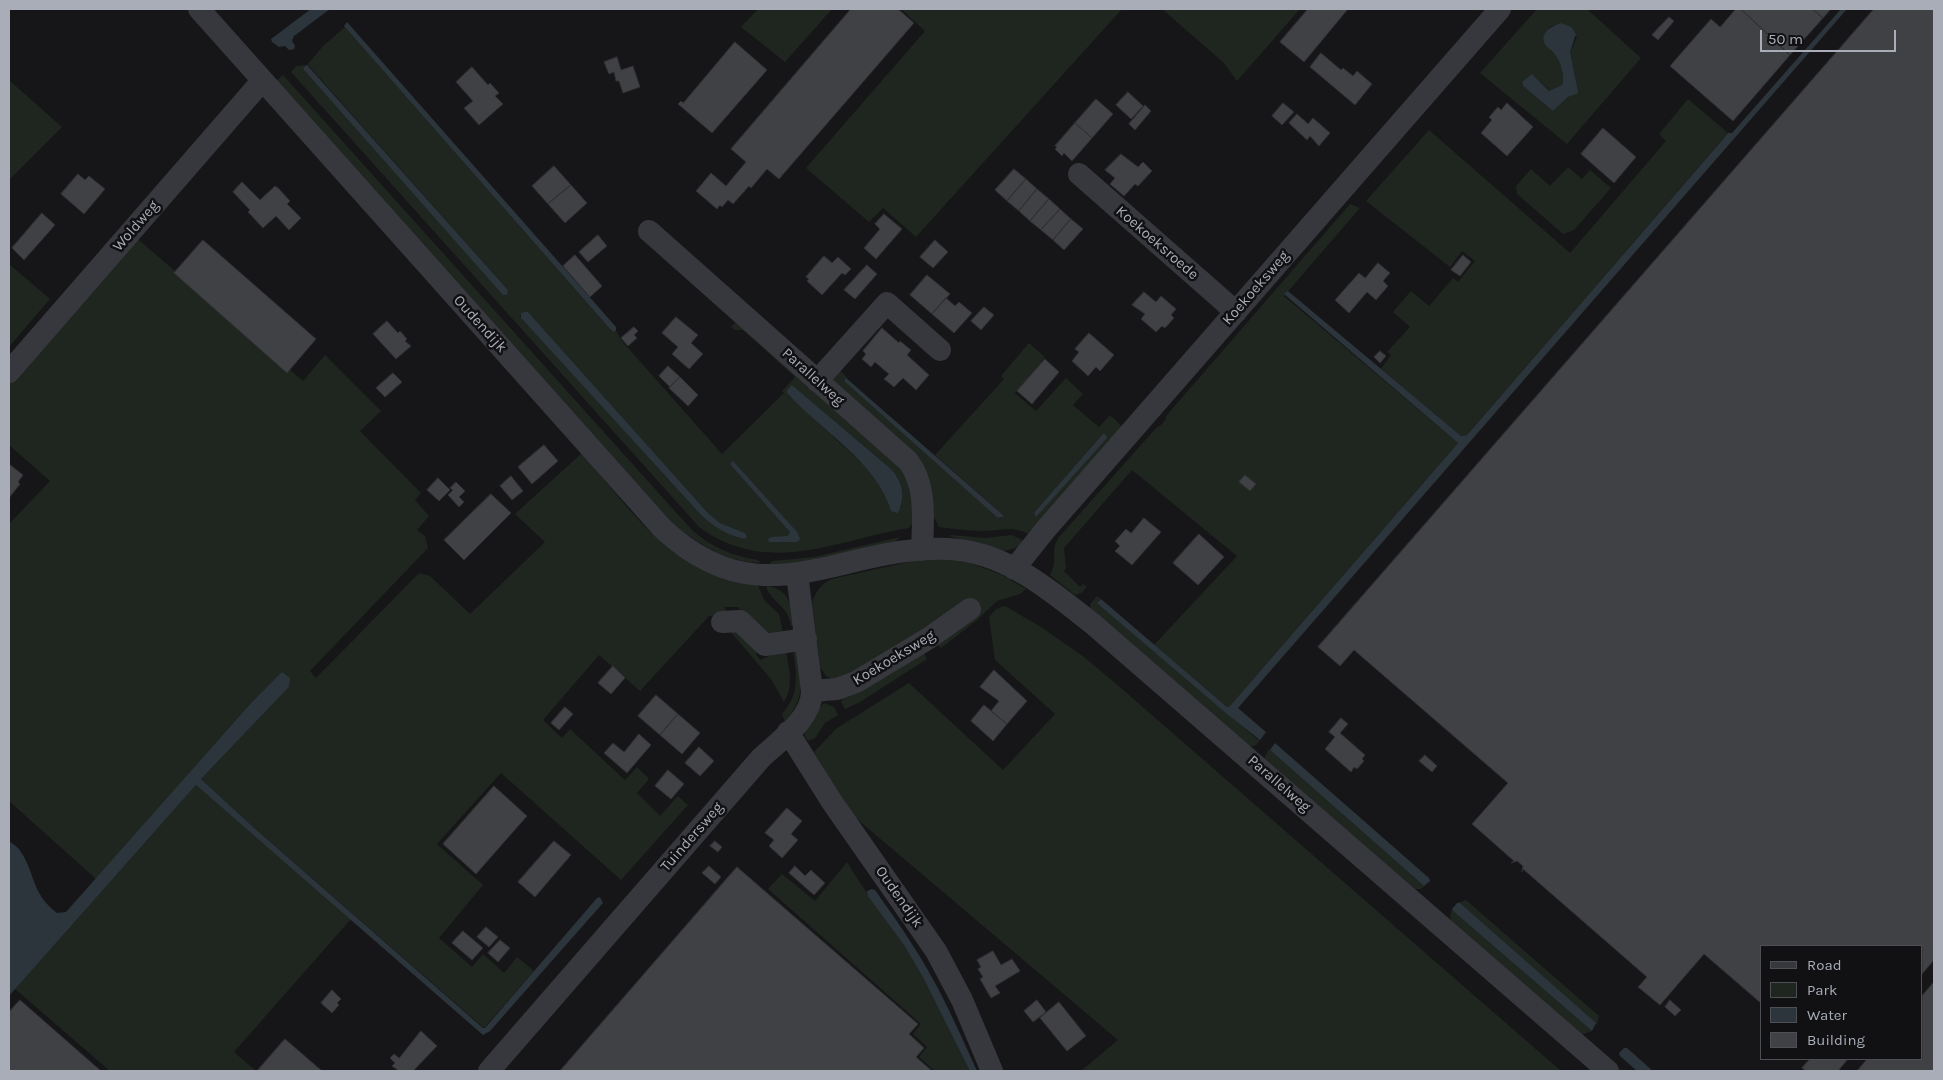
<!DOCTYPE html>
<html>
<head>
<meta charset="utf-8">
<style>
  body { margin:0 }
  #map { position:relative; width:1943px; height:1080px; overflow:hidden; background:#161618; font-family:Karla,sans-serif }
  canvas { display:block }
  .frame { position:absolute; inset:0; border:10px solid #a8adb8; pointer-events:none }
  .legend { position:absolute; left:1760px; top:945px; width:162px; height:115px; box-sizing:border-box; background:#111113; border:1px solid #4d4f55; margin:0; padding:6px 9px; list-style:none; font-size:15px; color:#a8adb8 }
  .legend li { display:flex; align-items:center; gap:10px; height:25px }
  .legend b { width:25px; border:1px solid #4d4f55 }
  .scale { position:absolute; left:1760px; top:30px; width:136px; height:22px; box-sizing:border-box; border:2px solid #a8adb8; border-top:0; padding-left:6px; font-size:15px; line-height:18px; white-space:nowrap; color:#a8adb8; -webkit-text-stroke:4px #111113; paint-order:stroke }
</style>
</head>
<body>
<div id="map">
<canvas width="1943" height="1080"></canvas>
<div class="frame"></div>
<ul class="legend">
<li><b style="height:6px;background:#37383d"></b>Road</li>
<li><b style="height:14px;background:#1e261f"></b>Park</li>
<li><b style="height:14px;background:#2c353c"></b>Water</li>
<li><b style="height:14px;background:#404145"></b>Building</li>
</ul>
<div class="scale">50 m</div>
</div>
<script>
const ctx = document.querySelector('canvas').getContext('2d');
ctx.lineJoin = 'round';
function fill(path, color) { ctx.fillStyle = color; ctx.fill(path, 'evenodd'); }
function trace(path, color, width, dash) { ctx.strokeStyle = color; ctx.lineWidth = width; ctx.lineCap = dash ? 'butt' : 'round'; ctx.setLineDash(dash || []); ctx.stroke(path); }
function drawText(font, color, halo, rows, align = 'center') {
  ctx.font = font + ' Karla,sans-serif'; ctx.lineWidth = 5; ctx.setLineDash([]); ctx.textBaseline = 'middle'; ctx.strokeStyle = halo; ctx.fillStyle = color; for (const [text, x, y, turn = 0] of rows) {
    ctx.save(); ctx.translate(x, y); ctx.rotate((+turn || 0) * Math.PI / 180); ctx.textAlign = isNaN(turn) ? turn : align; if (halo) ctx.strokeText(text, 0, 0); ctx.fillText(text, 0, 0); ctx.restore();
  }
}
const green = new Path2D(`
  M 758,9 L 832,9 L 785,62 L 741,27 Z
  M 901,9 L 1122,9 L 916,237 L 883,208 L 869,222 L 806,168 L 925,31 Z
  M 1162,9 L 1300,9 L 1237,81 L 1224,63 Z
  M 1537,9 L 1587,9 L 1641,58 L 1567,144 L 1480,73 ZM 1561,23 L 1577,37 L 1570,52 L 1578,91 L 1568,97 L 1553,111 L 1524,87 L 1533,75 L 1550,91 L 1562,85 C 1565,77 1561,62 1555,55 C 1551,49 1546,47 1544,39 L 1550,27 Z
  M 345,27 L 610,329 L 614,332 L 616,330 L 621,340 L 722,454 L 784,393 L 782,391 L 795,377 L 743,330 L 735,330 L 731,327 L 737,321 L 911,477 L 913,521 L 909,528 C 835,540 770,577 700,528 L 291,72 L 296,66 L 307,65 L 323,46 ZM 308,65 L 508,290 L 505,296 L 304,70 L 303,68 ZM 528,312 L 708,513 L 720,523 L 745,533 L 744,539 C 726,535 715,526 701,515 L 521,318 L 520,315 ZM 792,385 L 891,469 C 901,480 905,492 901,507 L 892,511 L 888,501 L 879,482 L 865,466 L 788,395 Z
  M 283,75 L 691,529 C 710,547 733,556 758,560 L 761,563 C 723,561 706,547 676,527 L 275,82 Z
  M 9,80 L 62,127 L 9,180 Z
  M 1688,99 L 1728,133 L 1467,435 L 1461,436 L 1381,369 L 1391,355 L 1387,352 L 1410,327 L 1393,312 L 1411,291 L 1429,306 L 1453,278 L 1458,282 L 1475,261 L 1462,251 L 1450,267 L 1366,201 L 1429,130 L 1570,253 L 1666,141 L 1659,134 Z
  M 1568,167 L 1582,179 L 1590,170 L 1611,188 L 1574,230 L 1563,234 L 1517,194 L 1516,186 L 1531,169 L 1550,186 Z
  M 1350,204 L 1360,208 L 1284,296 L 1458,443 L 1229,707 L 1227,707 L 1154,645 L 1237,556 L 1132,470 L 1064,548 L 1066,568 L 1064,571 L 1080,587 L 1083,584 L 1087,587 L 1081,593 L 1075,595 L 1050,575 C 1059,560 1049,552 1059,537 L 1157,427 L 1160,426 L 1166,419 L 1166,416 Z
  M 133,235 L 303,381 L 325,355 L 381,411 L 360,431 L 421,493 L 415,500 L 429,516 L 417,530 L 425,536 L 428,548 L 310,671 L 316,678 L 419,573 L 430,576 L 470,614 L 545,542 L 515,514 L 582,453 C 612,488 652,543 692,564 C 712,574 737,577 758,585 L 764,600 L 779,614 L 783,633 L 768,635 L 761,633 L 738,607 L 724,607 L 729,615 L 709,616 L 640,691 L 599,655 L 543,720 L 562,738 L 570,729 L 625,780 L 637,767 L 649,779 L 637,793 L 660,816 L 678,796 L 688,805 L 621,880 L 501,773 L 437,844 L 483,885 L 439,938 L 472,967 L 483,954 L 504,973 L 517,957 L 534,971 L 484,1028 L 252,826 L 201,779 L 289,687 L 283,672 L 251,703 L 96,879 L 9,801 L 9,524 L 50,481 L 9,445 L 9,380 Z
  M 9,264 L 50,299 L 9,347 Z
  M 1029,343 L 1045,357 L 1015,393 L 1036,411 L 1066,378 L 1083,394 L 1073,405 L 1099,427 L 1110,415 L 1124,428 L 1031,536 C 1015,525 1004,530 986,531 C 971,531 954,529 939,527 L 901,449 L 831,378 L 839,370 L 848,378 L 846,378 L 844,381 L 1000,519 L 1003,515 L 935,455 L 1004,379 L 1001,376 Z
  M 952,535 L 985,538 L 1012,535 L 1026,542 L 1016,548 L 1004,551 L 949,536 Z
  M 900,537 L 895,542 L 781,566 L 769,564 L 772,561 L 814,557 Z
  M 926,558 L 968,562 L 1002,575 L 1026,589 L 1020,594 L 997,601 L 976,621 L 941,648 L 938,645 L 851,677 L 833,679 L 826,676 L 820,667 L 812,602 C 816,592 821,583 832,579 Z
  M 768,586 C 791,591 791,606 793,626 L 791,626 C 788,605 772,603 766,587 Z
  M 1097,596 L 1101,599 L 1098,601 L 1257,739 L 1260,740 L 1256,745 L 1249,747 L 1091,610 L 1090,604 Z
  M 1005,606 L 1041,627 L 1084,657 L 1114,682 L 1561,1071 L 1081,1071 L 1118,1040 L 851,814 L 814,752 L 837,728 L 909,683 L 1003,770 L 1055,714 L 995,660 L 989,617 L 996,609 Z
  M 741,629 L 758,651 L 756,654 L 760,660 L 780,651 L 786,651 C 789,669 794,686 784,702 L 771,679 L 729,630 Z
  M 797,649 C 801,681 807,695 785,722 L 782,714 C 800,694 797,674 793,650 Z
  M 924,653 L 927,659 L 860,702 L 845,709 L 841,702 L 843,698 Z
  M 824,703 L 834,707 L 838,715 L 825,723 L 815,738 L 808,741 C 797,730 815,712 824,703 Z
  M 1269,749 L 1424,886 L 1426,885 L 1421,889 L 1415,889 L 1265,762 L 1265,756 Z
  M 196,785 L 351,919 L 234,1052 L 256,1071 L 110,1071 L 15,989 Z
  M 847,862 C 864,891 885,917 904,945 C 930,984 950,1028 970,1071 L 935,1071 L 919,1057 L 927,1047 L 913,1034 L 921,1024 L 768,889 L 782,874 L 815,901 Z
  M 1466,900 L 1599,1016 L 1597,1025 L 1460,903 L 1457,903 Z
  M 1452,909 L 1453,911 L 1592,1031 L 1581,1035 L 1452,924 L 1450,916 Z`);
const water = new Path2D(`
  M 311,9 L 330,9 L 294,36 L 292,41 L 295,46 L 294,49 L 289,50 L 285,46 L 279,47 L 272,42 L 271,39 Z
  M 1841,9 L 1847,9 L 1238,708 L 1266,732 L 1260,740 L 1227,714 L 1097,603 L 1101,599 L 1227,707 L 1229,707 L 1458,443 L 1284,294 L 1288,291 L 1461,436 L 1467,435 L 1724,138 L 1728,133 L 1732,133 Z
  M 347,22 L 616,327 L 616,330 L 614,332 L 610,329 L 344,26 Z
  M 1561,23 L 1571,27 L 1576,34 L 1570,52 L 1578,91 L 1578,93 L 1568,97 L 1553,111 L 1524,87 L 1522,82 L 1532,74 L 1549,91 L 1562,85 C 1565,77 1561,62 1555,55 C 1553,51 1549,49 1546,46 C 1538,34 1551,26 1561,23 Z
  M 307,65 L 508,290 L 507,295 L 503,295 L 304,70 L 303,68 Z
  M 525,312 L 528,312 L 708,513 L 720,523 L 745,533 L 747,537 L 744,539 C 727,535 714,527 701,515 L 521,318 L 521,313 Z
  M 846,378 L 1003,515 L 1003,517 L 998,518 L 844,381 Z
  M 792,385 L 891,469 C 902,481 906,495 899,511 L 897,513 L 891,511 C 878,463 820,430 787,393 L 787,390 Z
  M 1103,434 L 1105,434 L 1107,438 L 1036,517 L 1034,513 Z
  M 733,461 L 797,532 L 800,539 L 797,542 L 769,542 L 768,539 L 771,537 L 788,536 L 790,532 L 730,464 Z
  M 282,672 L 290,678 L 289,687 L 201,779 L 252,826 L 483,1028 L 485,1028 L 597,898 L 600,897 L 603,903 L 490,1031 L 483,1035 L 196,785 L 9,996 L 9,841 C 13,844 18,847 21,852 C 36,875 31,893 57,913 L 66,912 L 251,703 Z
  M 1275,743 L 1429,878 L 1430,881 L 1424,886 L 1270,750 Z
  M 872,889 L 875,890 C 900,925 924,960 943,998 C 955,1022 966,1047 977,1071 L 970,1071 L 923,977 L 904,945 L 868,896 L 867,891 Z
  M 1457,903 L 1460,903 L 1596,1023 L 1592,1031 L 1453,911 L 1452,909 Z
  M 1624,1048 L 1627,1048 L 1653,1071 L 1637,1071 L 1620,1056 L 1619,1053 Z`);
const building = new Path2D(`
  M 851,9 L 898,9 L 914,23 L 779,179 L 767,169 L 751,188 L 749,186 L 733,204 L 728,200 L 722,207 L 720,205 L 717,209 L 696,191 L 711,173 L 726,186 L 746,162 L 731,149 Z
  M 1308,9 L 1348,9 L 1304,62 L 1280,42 Z
  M 1736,9 L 1741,9 L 1790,55 L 1733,121 L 1670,66 L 1711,19 L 1720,27 Z
  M 1741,9 L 1813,9 L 1823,18 L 1790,55 Z
  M 1813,9 L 1831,9 L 1823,18 Z
  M 1874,9 L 1934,9 L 1934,960 L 1922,974 L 1922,946 L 1762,946 L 1762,1004 L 1704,954 L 1660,1005 L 1638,987 L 1647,977 L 1523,869 L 1522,872 L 1523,866 L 1517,861 L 1511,863 L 1514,861 L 1472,824 L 1508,783 L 1354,650 L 1340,666 L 1318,647 Z
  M 1669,17 L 1674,21 L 1658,40 L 1652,35 Z
  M 735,42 L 767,70 L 712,133 L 678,104 L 681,101 L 683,103 Z
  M 1321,53 L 1341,70 L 1343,68 L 1353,76 L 1357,71 L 1372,84 L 1355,105 L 1310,67 Z
  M 617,57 L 621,70 L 633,66 L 640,87 L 623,93 L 619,81 L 616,81 L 614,72 L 609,74 L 604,62 Z
  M 472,67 L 488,85 L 490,83 L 499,93 L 495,96 L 503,104 L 479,125 L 464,108 L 473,101 L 456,82 Z
  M 1128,92 L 1143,106 L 1131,119 L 1116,105 Z
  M 1096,99 L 1113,114 L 1092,138 L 1075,123 Z
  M 1283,103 L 1294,112 L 1282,125 L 1272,116 Z
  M 1507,103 L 1533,127 L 1507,156 L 1481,133 L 1492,120 L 1489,117 L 1498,107 L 1501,110 Z
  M 1145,105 L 1151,111 L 1135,130 L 1129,124 Z
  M 1297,114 L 1308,124 L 1313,118 L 1330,133 L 1319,146 L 1310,136 L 1307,140 L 1289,123 Z
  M 1075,123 L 1092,138 L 1072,161 L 1064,153 L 1062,156 L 1055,149 L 1057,147 L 1055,146 Z
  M 1603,128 L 1636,157 L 1614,183 L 1581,154 Z
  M 1121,154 L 1138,167 L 1143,162 L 1152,171 L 1138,186 L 1135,184 L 1124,196 L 1110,184 L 1115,178 L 1105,170 Z
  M 554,166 L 571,185 L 548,204 L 532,186 Z
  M 1014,169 L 1026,179 L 1007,201 L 995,190 Z
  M 78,174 L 85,180 L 89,176 L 105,189 L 84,214 L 61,194 Z
  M 1026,179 L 1037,189 L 1019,211 L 1007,201 Z
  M 242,182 L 260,200 L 275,186 L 278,188 L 290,201 L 287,204 L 301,218 L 289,230 L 276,216 L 263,228 L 248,212 L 250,210 L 233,192 Z
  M 571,185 L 587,203 L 565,223 L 548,204 Z
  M 1037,189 L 1049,199 L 1030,221 L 1019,211 Z
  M 1049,199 L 1060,209 L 1041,230 L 1030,221 Z
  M 1060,209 L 1071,219 L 1053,240 L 1041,230 Z
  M 42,213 L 55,225 L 24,260 L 12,248 Z
  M 884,214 L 902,229 L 876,259 L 864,248 L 880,229 L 875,224 Z
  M 1071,219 L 1083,229 L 1064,250 L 1053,240 Z
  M 598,235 L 607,246 L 588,262 L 579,252 Z
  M 203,240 L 316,339 L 287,373 L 174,273 Z
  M 935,240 L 948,252 L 933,268 L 920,257 Z
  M 575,255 L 602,286 L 590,297 L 563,266 Z
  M 1463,255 L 1471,262 L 1460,276 L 1451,270 Z
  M 824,256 L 832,263 L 838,257 L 851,269 L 845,275 L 842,273 L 822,295 L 807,281 L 809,279 L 806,277 Z
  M 1378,263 L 1390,273 L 1383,281 L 1388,286 L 1376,300 L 1367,292 L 1349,313 L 1335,300 L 1359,273 L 1365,278 Z
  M 867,265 L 877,274 L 855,299 L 844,290 Z
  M 927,275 L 950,294 L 932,314 L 910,295 Z
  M 1144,292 L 1156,302 L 1161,296 L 1176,309 L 1171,315 L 1174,318 L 1165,328 L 1162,326 L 1156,332 L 1141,319 L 1145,314 L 1132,305 Z
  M 946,298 L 955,306 L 959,302 L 972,313 L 954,333 L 932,314 Z
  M 984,307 L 994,315 L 981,330 L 971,321 Z
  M 676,317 L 698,335 L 691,343 L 703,354 L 689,369 L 672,354 L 678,347 L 662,333 Z
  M 387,321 L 398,333 L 400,331 L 407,339 L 405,341 L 411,346 L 396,359 L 373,334 Z
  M 634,327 L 638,331 L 634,335 L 637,338 L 628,346 L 621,338 Z
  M 882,328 L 899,343 L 900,341 L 911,350 L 907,355 L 929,375 L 916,390 L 903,378 L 894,387 L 884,379 L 889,374 L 875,362 L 871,367 L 862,359 L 866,354 L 863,351 Z
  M 1089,333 L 1114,355 L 1100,371 L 1096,367 L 1088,376 L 1072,361 L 1079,352 L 1075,349 Z
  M 1380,351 L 1386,356 L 1380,363 L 1374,357 Z
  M 1045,359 L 1059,372 L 1032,404 L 1017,391 Z
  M 668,366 L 680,377 L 670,387 L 659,376 Z
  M 393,373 L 402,382 L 385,397 L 376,388 Z
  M 680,377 L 698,395 L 688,406 L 669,388 Z
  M 544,445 L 558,461 L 532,484 L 518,467 Z
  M 9,464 L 23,475 L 18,482 L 20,484 L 9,498 Z
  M 1245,475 L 1256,484 L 1250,491 L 1239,482 Z
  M 511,476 L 523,491 L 512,500 L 500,486 Z
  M 438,478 L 450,490 L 439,501 L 427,490 Z
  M 456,482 L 465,491 L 459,497 L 464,502 L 459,507 L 448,495 L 453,490 L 450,488 Z
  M 491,494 L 511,513 L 464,560 L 444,540 Z
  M 1144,518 L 1161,532 L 1132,565 L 1115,551 L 1120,546 L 1115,541 L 1126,529 L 1131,533 Z
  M 1199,534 L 1224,557 L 1198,585 L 1173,563 Z
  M 613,666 L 625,678 L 611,694 L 598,683 Z
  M 994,670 L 1027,701 L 1007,724 L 991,711 L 999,701 L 980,687 Z
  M 656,695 L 678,714 L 660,735 L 638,716 Z
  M 984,705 L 1007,724 L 993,741 L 971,721 Z
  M 565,707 L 573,714 L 559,730 L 551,723 Z
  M 678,714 L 700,733 L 682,754 L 660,735 Z
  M 1341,718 L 1348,724 L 1340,733 L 1365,755 L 1362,759 L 1364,761 L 1357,769 L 1354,767 L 1351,772 L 1325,749 L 1335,737 L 1329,732 Z
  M 639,734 L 651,745 L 627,773 L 604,753 L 613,743 L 624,752 Z
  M 699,747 L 714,761 L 700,776 L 685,763 Z
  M 1425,755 L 1437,766 L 1432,772 L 1419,761 Z
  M 668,770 L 684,784 L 671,799 L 655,786 Z
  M 494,786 L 527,816 L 476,874 L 443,844 Z
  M 787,808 L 802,821 L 791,834 L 798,840 L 782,858 L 769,846 L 774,840 L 765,833 Z
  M 554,841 L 571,855 L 535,897 L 518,882 Z
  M 715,841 L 722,847 L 718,852 L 710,846 Z
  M 709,866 L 721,877 L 715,884 L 702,873 Z
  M 795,866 L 805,876 L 811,870 L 825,883 L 814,895 L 789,873 Z
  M 737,867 L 918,1024 L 909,1034 L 924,1048 L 916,1057 L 932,1071 L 560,1071 Z
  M 486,927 L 498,937 L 489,947 L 477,937 Z
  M 463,931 L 483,948 L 472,960 L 452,943 Z
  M 500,940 L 510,948 L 498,962 L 488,953 Z
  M 993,951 L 1001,965 L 1012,959 L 1020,971 L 995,986 L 1000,993 L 991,998 L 980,979 L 983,977 L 978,969 L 981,967 L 977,960 Z
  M 1934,982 L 1934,1071 L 1857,1071 L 1867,1059 L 1922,1059 L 1922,996 Z
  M 332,990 L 341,999 L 337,1003 L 339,1005 L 332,1013 L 321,1003 Z
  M 20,1000 L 101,1071 L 9,1071 L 9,1012 Z
  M 1037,1000 L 1046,1012 L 1033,1022 L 1024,1011 Z
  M 1670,1000 L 1681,1010 L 1675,1016 L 1665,1007 Z
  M 1059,1002 L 1086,1036 L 1067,1051 L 1040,1018 Z
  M 421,1031 L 437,1046 L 413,1071 L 399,1071 L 392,1066 L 395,1063 L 390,1058 L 394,1054 L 399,1058 Z
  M 285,1039 L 322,1071 L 259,1071 L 258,1070 Z
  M 1810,1059 L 1848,1059 L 1838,1071 L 1806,1071 L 1802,1068 Z`);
const minor = new Path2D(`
  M 199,9 L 663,529 C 767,626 847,538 959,550 C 1011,556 1055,594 1094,625 L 1608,1071
  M 1079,174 L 1236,312
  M 649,231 L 908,461 C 927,485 923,520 922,550
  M 9,372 L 262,81
  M 817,381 L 887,303 L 940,350
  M 1014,569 L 1046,529 L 1500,9
  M 722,622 L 740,621 L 765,645 L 806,639
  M 812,691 L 837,689 L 856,682 L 929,638 L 970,609
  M 788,732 L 832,802 L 936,951 L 962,1000 L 992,1071
  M 489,1071 L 761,758 C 780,740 812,719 812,691 L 797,574`);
const streetNames = [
  ["Woldweg",136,226,-49],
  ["Koekoeksroede",1157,243,41],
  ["Koekoeksweg",1256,288,-49],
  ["Oudendijk",480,324,48],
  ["Parallelweg",813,377,42],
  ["Koekoeksweg",894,658,-31],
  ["Parallelweg",1279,784,41],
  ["Tuindersweg",692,837,-49],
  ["Oudendijk",899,897,55]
];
fill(green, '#1e261f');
fill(water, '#2c353c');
fill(building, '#404145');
trace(building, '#303034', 1);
trace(minor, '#37383d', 22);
drawText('15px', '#a8adb8', '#111113', streetNames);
</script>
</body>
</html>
